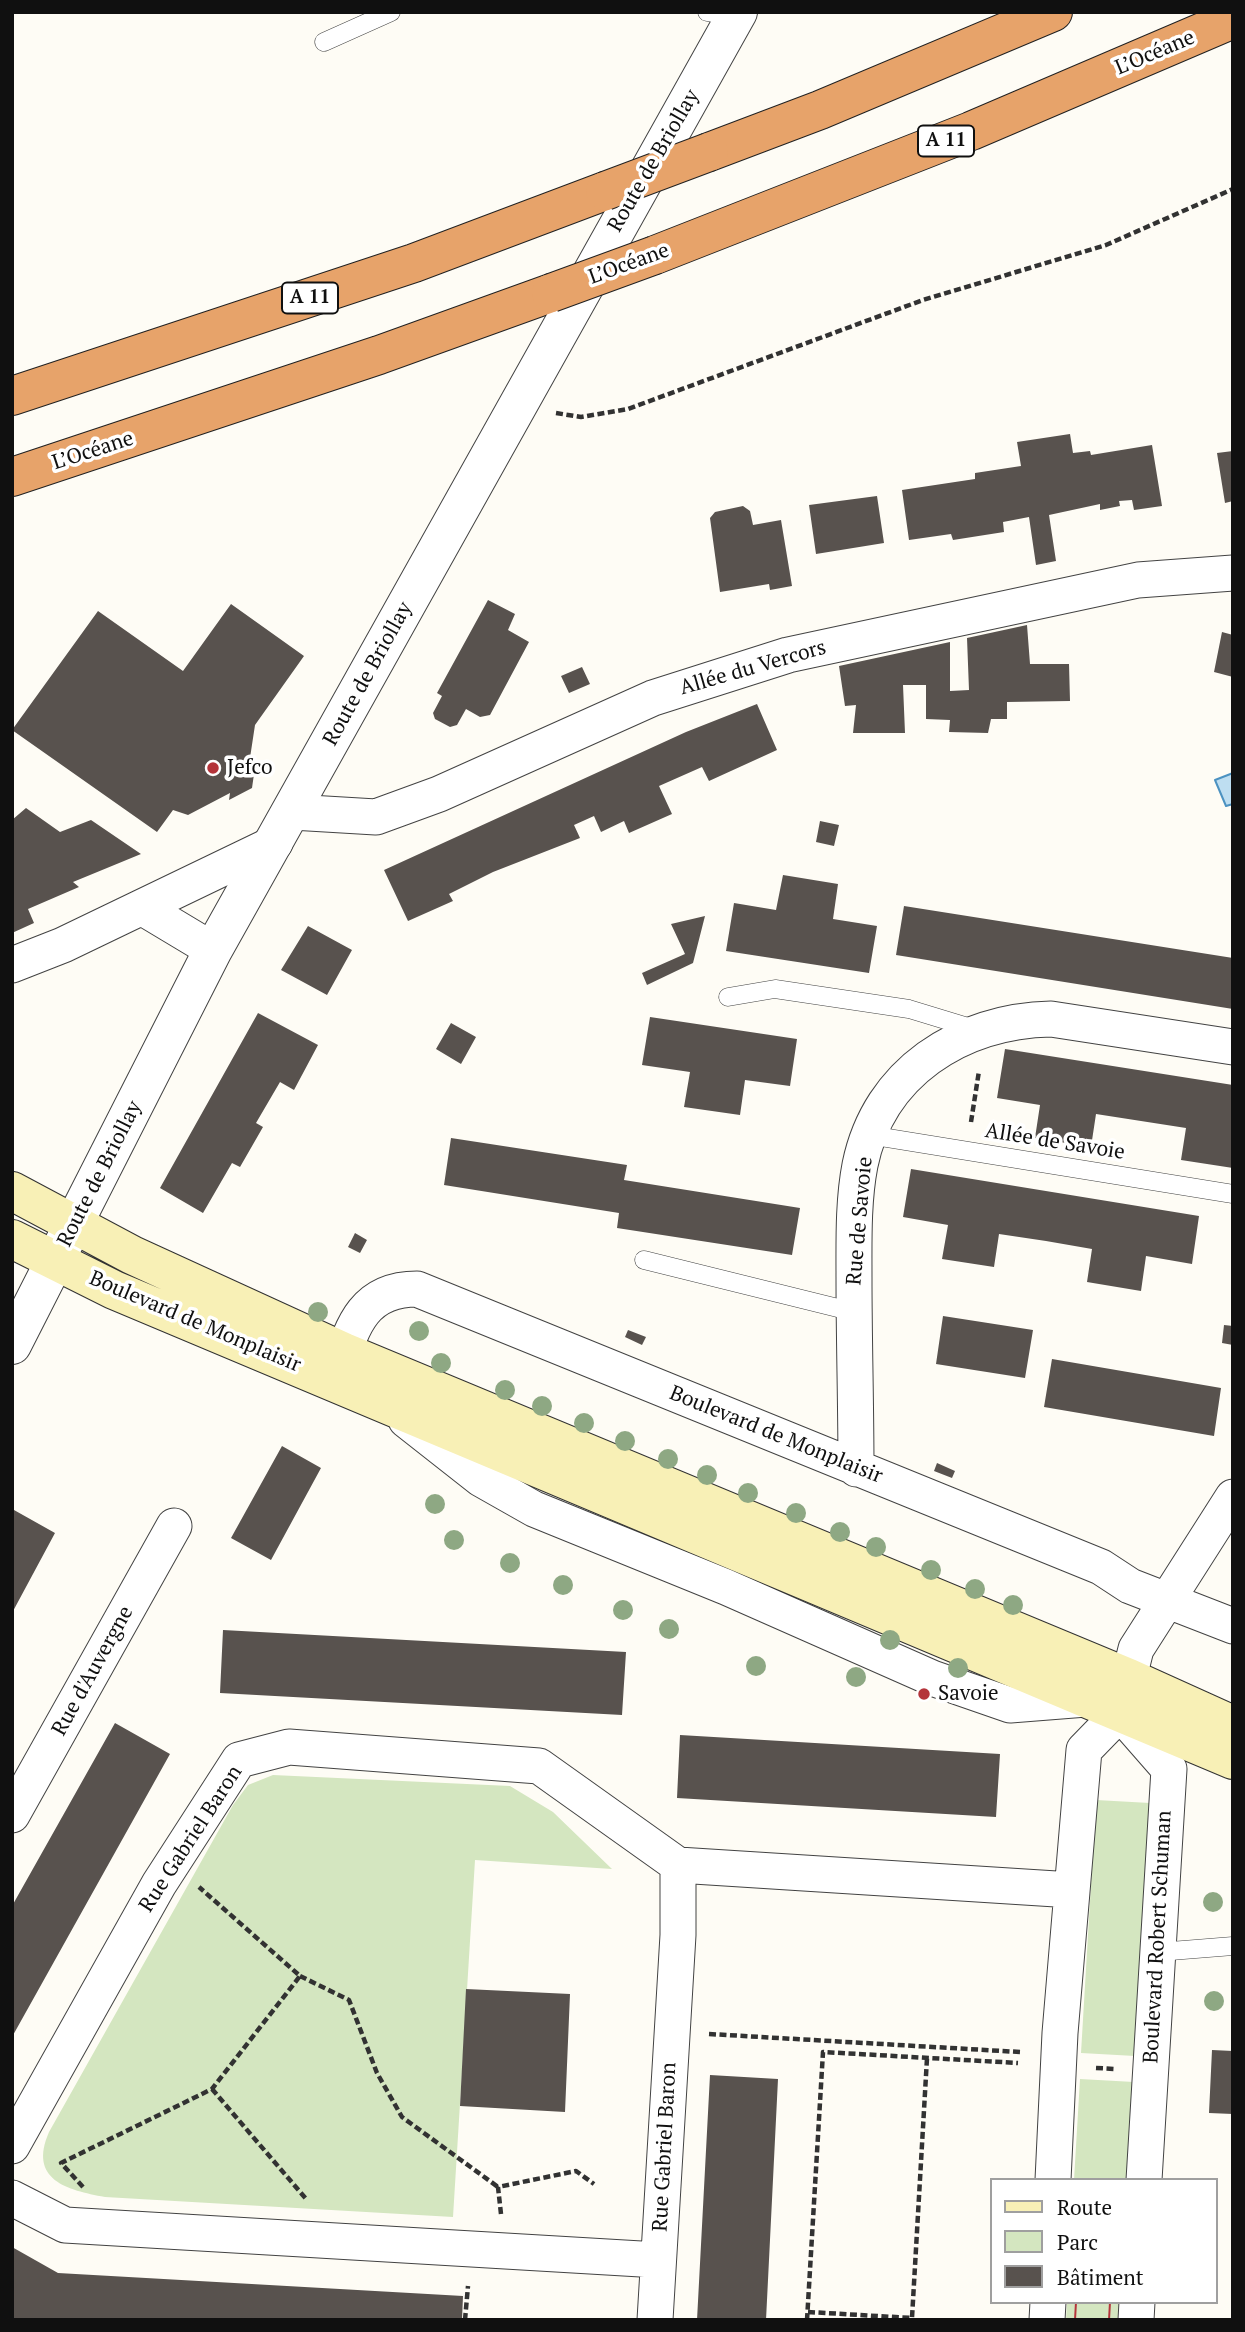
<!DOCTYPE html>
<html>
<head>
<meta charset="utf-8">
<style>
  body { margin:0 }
  #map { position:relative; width:1245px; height:2332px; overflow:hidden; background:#fefcf5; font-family:"PT Serif",serif }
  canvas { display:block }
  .frame { position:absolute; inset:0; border:14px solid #101010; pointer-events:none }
  .legend { position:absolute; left:990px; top:2178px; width:228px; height:126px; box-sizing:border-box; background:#fff; border:2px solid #9f9f9f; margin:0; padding:9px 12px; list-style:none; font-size:21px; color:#101010 }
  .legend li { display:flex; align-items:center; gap:14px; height:35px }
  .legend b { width:35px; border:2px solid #9f9f9f }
</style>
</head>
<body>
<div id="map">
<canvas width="1245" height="2332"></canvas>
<div class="frame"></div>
<ul class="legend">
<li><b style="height:9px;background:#f8f0b6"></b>Route</li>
<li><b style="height:19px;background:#d4e6c0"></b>Parc</li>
<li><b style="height:19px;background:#58524e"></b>Bâtiment</li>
</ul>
</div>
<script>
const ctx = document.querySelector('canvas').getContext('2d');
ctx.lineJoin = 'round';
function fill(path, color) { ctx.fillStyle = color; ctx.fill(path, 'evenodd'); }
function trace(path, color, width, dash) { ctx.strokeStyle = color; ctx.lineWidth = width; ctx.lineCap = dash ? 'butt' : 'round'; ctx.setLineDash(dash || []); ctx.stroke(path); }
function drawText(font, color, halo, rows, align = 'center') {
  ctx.font = font + ' "PT Serif",serif'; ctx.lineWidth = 7; ctx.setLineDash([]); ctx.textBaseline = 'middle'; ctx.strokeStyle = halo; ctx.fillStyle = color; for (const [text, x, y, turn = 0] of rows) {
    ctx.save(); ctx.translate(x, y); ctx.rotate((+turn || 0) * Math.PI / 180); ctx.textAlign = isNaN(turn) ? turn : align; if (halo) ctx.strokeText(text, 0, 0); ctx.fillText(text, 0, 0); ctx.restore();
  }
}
const green = new Path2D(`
  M 273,1775 L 510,1786 L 553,1812 L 612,1869 L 475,1860 L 453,2217 L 105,2197 C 67,2190 28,2180 49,2132 L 233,1805 L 248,1785 Z
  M 1096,1800 L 1150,1803 L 1135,2056 L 1081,2053 Z
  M 1080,2079 L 1134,2082 L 1128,2180 L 1074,2180 Z
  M 1067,2302 L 1121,2302 L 1120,2320 L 1066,2320 Z`);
const water = new Path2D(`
  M 1233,773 L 1233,804 L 1226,806 L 1215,780 Z`);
const building = new Path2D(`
  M 1070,434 L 1073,453 L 1090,451 L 1091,455 L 1152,445 L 1162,506 L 1134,510 L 1132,500 L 1119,501 L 1120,506 L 1100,510 L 1100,504 L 1049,515 L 1056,561 L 1036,565 L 1029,517 L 1003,522 L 1004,532 L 953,540 L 951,534 L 909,540 L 902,490 L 975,479 L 975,473 L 1021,466 L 1017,442 Z
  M 1233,451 L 1233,501 L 1225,503 L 1217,453 Z
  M 877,496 L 884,543 L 816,554 L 809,505 Z
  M 743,506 L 750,511 L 753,525 L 781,520 L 792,586 L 770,590 L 769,584 L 720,592 L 710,518 L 715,512 Z
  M 488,600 L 515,614 L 508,630 L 529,642 L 490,715 L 480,717 L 466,709 L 457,725 L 450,727 L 435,719 L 433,713 L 442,696 L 437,693 Z
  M 231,604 L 304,656 L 255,725 L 248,771 L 255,767 L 252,788 L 229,800 L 230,793 L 188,815 L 173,810 L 157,832 L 12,730 L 98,611 L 183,671 Z
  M 1027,625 L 1030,664 L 1069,664 L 1070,701 L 1007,702 L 1007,719 L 991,719 L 988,733 L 949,732 L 950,720 L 926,719 L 926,685 L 903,685 L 905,733 L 853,733 L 856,705 L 845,706 L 839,666 L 950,642 L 950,691 L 969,690 L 967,638 Z
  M 1222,632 L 1233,635 L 1233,677 L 1214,672 Z
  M 582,667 L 590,684 L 569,693 L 561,676 Z
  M 757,704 L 777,750 L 709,781 L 702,767 L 659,786 L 672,814 L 629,833 L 624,821 L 601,832 L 594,816 L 574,825 L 580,838 L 493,872 L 449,894 L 453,901 L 408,921 L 384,870 L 686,732 Z
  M 26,808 L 60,832 L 91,820 L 141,854 L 73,882 L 79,887 L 28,909 L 34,923 L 12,933 L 12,820 Z
  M 820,821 L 839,825 L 834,846 L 816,842 Z
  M 783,875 L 838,884 L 833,919 L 877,926 L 869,973 L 726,951 L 734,903 L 776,910 Z
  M 904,906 L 1233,958 L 1233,1009 L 896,955 Z
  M 705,916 L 693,963 L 647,985 L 642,973 L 685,954 L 671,924 Z
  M 308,926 L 352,950 L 327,995 L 281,970 Z
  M 258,1013 L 318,1045 L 294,1090 L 280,1082 L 256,1123 L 263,1127 L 240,1167 L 232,1163 L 203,1213 L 160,1188 Z
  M 650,1017 L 797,1039 L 790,1086 L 745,1080 L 740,1115 L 684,1107 L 690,1072 L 642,1065 Z
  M 451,1023 L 476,1037 L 461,1064 L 436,1049 Z
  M 1005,1049 L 1233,1085 L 1233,1168 L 1181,1160 L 1186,1128 L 1096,1114 L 1091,1147 L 1035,1138 L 1040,1105 L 997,1098 Z
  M 451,1138 L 627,1165 L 624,1180 L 800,1208 L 792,1255 L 617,1228 L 619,1213 L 444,1185 Z
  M 911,1169 L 1199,1216 L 1192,1264 L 1146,1256 L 1141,1291 L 1087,1282 L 1092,1249 L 1046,1241 L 999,1234 L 994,1267 L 942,1259 L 948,1225 L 903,1217 Z
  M 355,1233 L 367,1240 L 360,1253 L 348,1247 Z
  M 943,1316 L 1033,1330 L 1025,1378 L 936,1364 Z
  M 1224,1325 L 1233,1326 L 1233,1345 L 1222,1343 Z
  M 628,1330 L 646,1337 L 642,1345 L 625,1337 Z
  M 1052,1359 L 1221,1388 L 1214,1436 L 1044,1407 Z
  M 282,1446 L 321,1468 L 271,1560 L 231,1538 Z
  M 937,1463 L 955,1471 L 952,1478 L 934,1471 Z
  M 14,1510 L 55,1533 L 12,1613 L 12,1514 Z
  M 223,1630 L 626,1652 L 622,1715 L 220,1693 Z
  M 115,1723 L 170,1754 L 12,2037 L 12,1906 Z
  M 680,1735 L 1000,1754 L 996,1817 L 677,1798 Z
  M 466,1989 L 570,1994 L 565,2112 L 460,2106 Z
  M 1212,2050 L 1233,2051 L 1233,2114 L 1209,2113 Z
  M 710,2075 L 778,2079 L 766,2320 L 697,2320 Z
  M 12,2247 L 58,2273 L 463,2296 L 462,2320 L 12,2320 Z`);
const path = new Path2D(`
  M 556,413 L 581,417 L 628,409 L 923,300 L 1106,245 L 1233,189
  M 971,1122 L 979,1071
  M 300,1976 L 349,2000 L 377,2073 L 402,2117 L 498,2187
  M 709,2034 L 1020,2052
  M 1096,2068 L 1115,2069
  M 212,2089 L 307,2200
  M 83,2187 L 61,2163 L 212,2089 L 300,1976 L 199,1887
  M 501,2214 L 498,2187 L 576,2171 L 594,2184
  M 808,2312 L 912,2318 L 927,2058
  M 465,2320 L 468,2286
  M 807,2320 L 823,2052 L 1018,2063`);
const service = new Path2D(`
  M 707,12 L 736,17
  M 324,42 L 391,12
  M 728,997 L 775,989 L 909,1009 L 978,1030
  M 869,1135 L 1233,1194
  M 644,1260 L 854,1312
  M 1158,1952 L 1233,1946`);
const minor = new Path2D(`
  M 292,812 L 376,817 L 439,794 L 653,698 L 788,655 L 1138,580 L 1233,573
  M 143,908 L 213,950
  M 12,965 L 63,945 L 275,843
  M 335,1379 C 351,1332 359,1289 417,1289 L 1101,1567 L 1130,1586 L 1233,1626
  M 406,1420 L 481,1479 L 534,1509 L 726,1587 L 932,1678 L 1010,1705 L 1086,1699
  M 856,1469 C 856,1405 854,1341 854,1277 C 854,1241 853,1201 860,1165 C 879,1072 960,1021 1051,1019 L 1233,1047
  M 1120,1713 L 1169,1769 L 1144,2180
  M 12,1815 L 174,1526
  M 12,2146 L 159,1884 L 239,1760 L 289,1747 L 539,1766 L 678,1865
  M 1053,2180 L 1060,2033 L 1084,1750 L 1120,1713 L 1136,1649 L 1233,1497
  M 12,2198 L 65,2225 L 658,2260
  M 655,2320 L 678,1935 L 678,1865 L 1072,1890
  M 1047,2320 L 1048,2302
  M 1136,2320 L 1137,2302`);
const tertiary = new Path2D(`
  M 12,1345 L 213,950 L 738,12`);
const secondary = new Path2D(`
  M 12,1191 L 132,1255 L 344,1352 L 1129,1678 L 1233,1725
  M 12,1239 L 114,1290 L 1233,1760`);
const motorway = new Path2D(`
  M 709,152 L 820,110 L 1053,12
  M 655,255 L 971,131 L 1233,19
  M 12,396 L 414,263 L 605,191
  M 12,477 L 379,355 L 551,293`);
const tram = new Path2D(`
  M 1075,2320 L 1076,2302
  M 1109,2320 L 1110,2302`);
const motorwayBridge = new Path2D(`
  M 605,191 L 709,152
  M 551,293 L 655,255`);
const trees = [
  [318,1312],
  [419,1331],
  [441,1363],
  [505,1390],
  [542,1406],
  [584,1423],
  [625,1441],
  [668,1459],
  [707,1475],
  [748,1493],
  [435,1504],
  [796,1513],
  [840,1532],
  [454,1540],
  [876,1547],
  [510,1563],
  [931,1570],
  [563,1585],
  [975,1589],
  [1013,1605],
  [623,1610],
  [669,1629],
  [890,1640],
  [756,1666],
  [958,1668],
  [856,1677],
  [1213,1902],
  [1214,2001]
];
const markers = [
  [213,768,7,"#b4343a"],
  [924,1694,7,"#b4343a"]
];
const shields = [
  [946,141,56],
  [310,298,56]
];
const shieldNames = [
  ["A 11",946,141],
  ["A 11",310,298]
];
const streetNames = [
  ["L’Océane",1155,53,-23],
  ["Route de Briollay",654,161,-60],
  ["L’Océane",629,264,-20],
  ["L’Océane",93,451,-18],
  ["Allée du Vercors",753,668,-16],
  ["Route de Briollay",368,674,-61],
  ["Allée de Savoie",1055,1142,9],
  ["Route de Briollay",100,1174,-63],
  ["Rue de Savoie",860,1221,-85],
  ["Boulevard de Monplaisir",195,1322,23],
  ["Boulevard de Monplaisir",776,1435,22],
  ["Rue d'Auvergne",93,1671,-61],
  ["Rue Gabriel Baron",191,1839,-57],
  ["Boulevard Robert Schuman",1158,1937,-87],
  ["Rue Gabriel Baron",665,2147,-87]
];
const poiNames = [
  ["Jefco",227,768],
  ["Savoie",938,1694]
];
fill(green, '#d4e6c0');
fill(water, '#bedef1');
trace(water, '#4c92c1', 2);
fill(building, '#58524e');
trace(service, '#434343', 19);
trace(minor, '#434343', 37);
trace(tertiary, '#434343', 40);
trace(secondary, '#323232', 40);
trace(motorway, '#212121', 40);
trace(path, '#323232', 4.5, [7, 3.5]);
trace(service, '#fff', 18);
trace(minor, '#fff', 35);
trace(tertiary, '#fff', 38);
trace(secondary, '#f8f0b6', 38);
trace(motorway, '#e7a36a', 38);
trace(tram, '#b4343a', 2);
trace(motorwayBridge, '#212121', 40, []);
trace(motorwayBridge, '#e7a36a', 38);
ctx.fillStyle = '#8ea883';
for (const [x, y] of trees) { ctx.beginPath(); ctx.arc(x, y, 10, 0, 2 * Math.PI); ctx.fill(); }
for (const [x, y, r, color] of markers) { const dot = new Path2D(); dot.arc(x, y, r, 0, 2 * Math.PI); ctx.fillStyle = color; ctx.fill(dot); trace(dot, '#fff', 2.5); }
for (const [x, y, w] of shields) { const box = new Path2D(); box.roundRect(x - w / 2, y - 15.5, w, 31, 5); ctx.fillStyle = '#fff'; ctx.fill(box); trace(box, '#101010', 2); }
drawText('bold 19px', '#101010', null, shieldNames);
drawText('21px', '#101010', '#fff', streetNames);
drawText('21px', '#101010', '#fff', poiNames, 'left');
</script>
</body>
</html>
